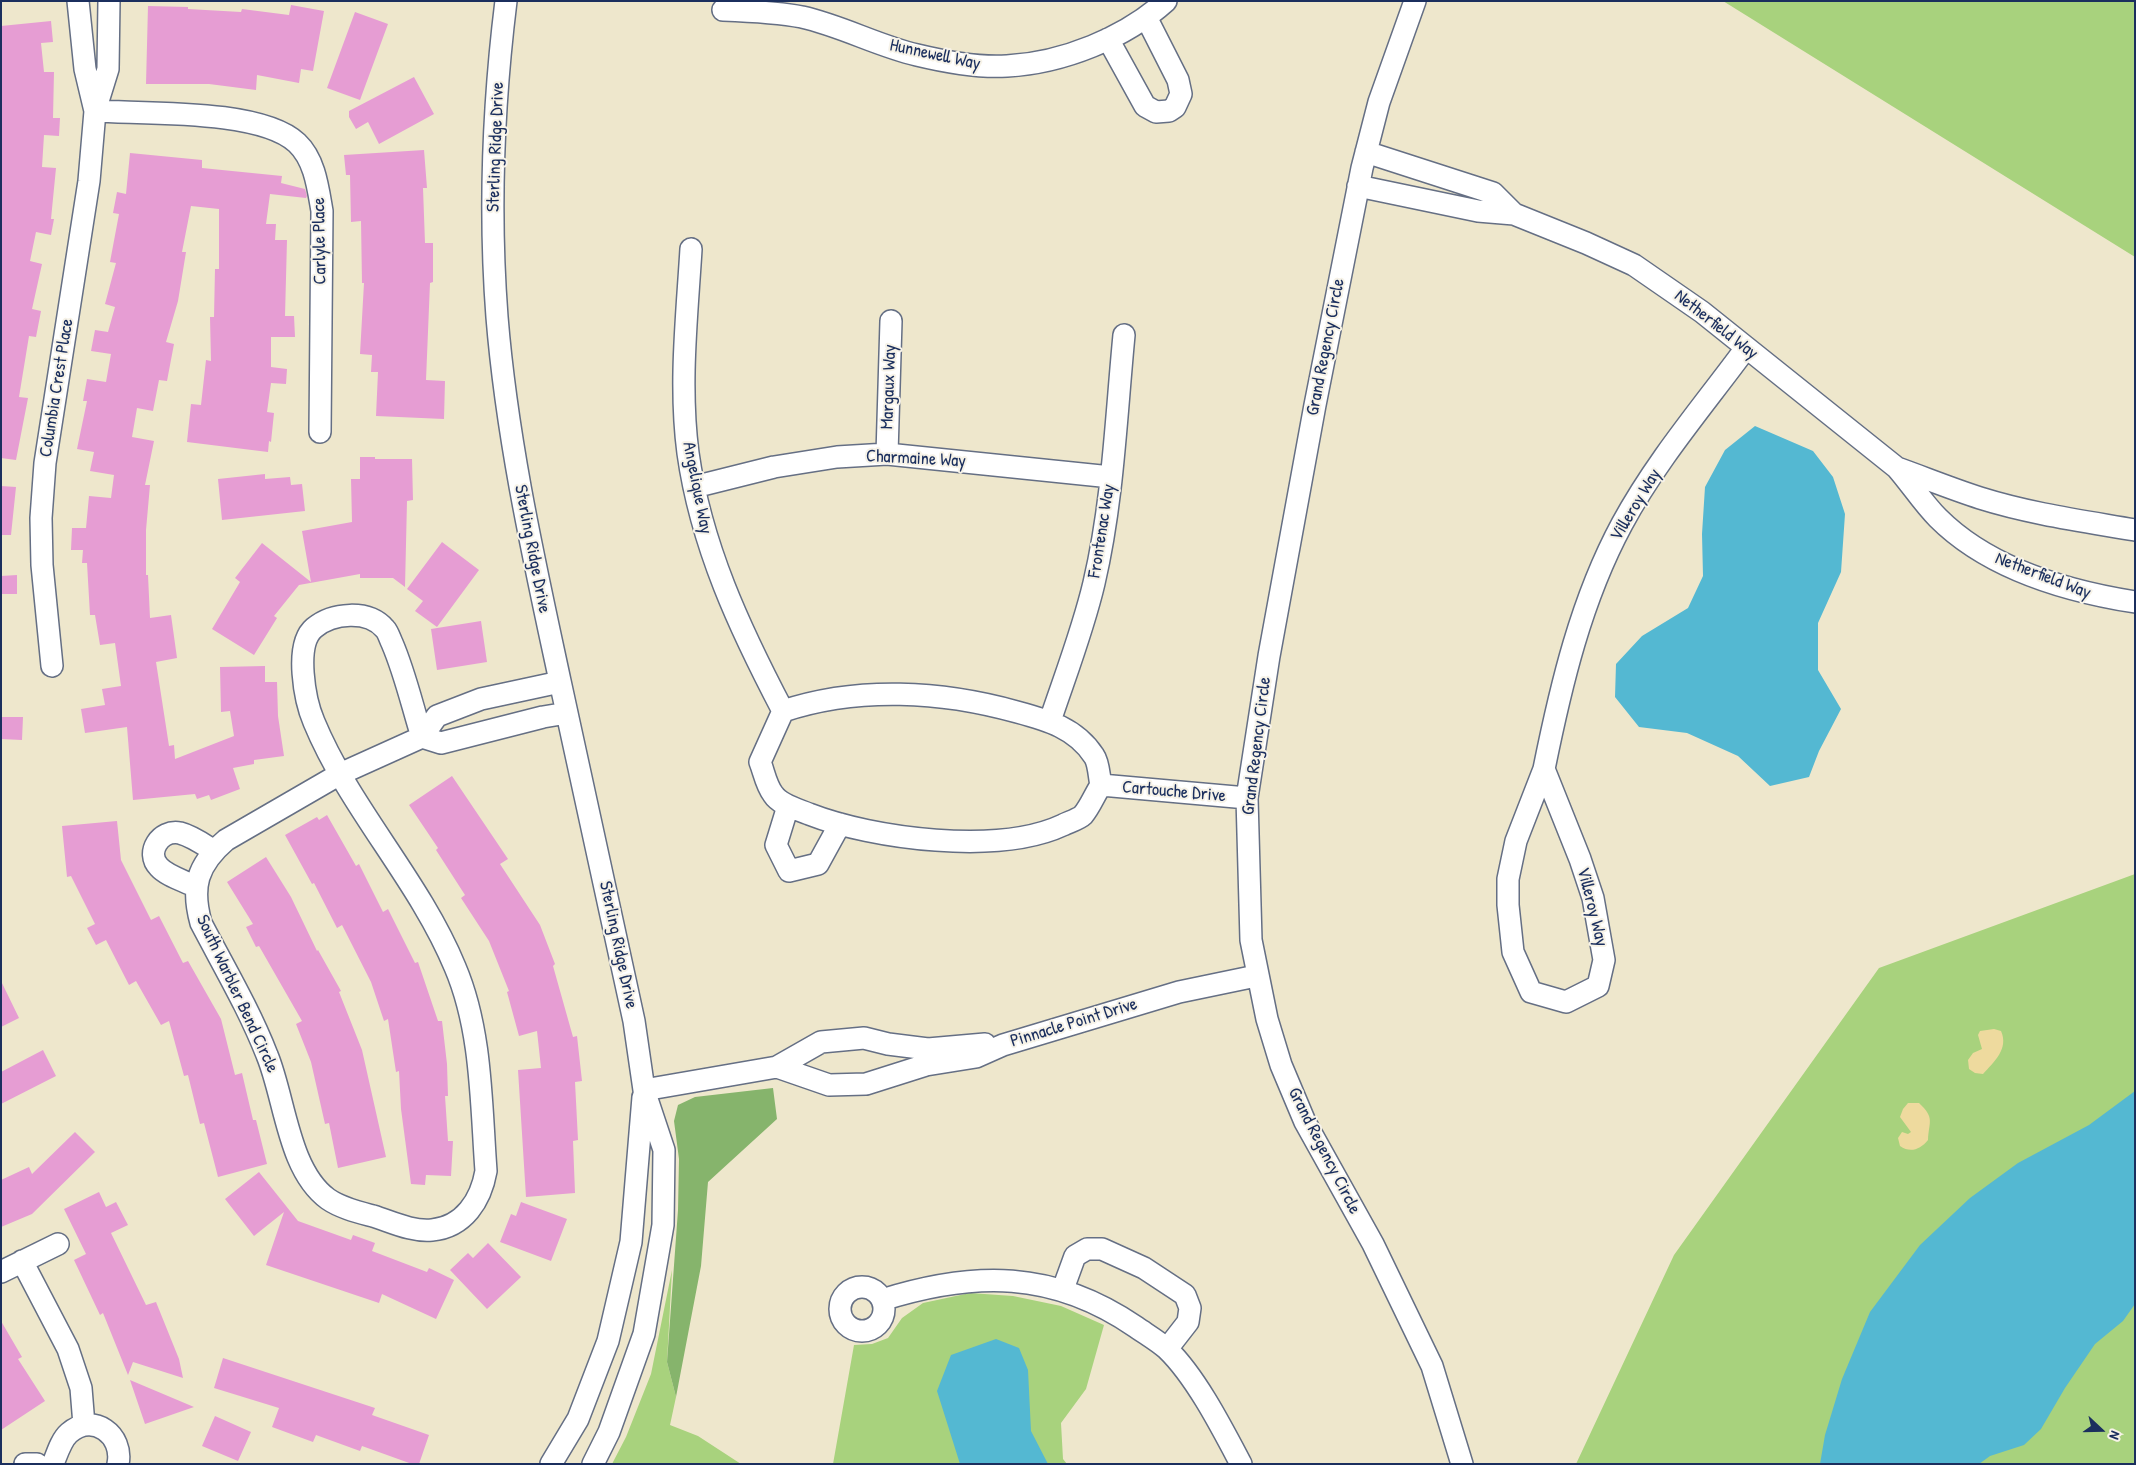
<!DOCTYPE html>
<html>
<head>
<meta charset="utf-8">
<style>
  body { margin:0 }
  #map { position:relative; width:2136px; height:1465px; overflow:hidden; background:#eee7cc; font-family:"Patrick Hand",sans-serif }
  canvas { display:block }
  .frame { position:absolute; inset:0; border:2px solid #1b2f5e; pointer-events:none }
  .north { position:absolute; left:2076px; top:1405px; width:50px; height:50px; -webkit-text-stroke:4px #f7f3e8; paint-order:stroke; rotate:111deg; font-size:14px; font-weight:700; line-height:20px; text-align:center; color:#1b2f5e }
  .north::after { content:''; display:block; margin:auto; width:18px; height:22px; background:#1b2f5e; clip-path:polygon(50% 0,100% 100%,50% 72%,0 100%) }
</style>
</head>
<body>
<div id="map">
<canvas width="2136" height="1465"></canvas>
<div class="frame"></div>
<div class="north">N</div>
</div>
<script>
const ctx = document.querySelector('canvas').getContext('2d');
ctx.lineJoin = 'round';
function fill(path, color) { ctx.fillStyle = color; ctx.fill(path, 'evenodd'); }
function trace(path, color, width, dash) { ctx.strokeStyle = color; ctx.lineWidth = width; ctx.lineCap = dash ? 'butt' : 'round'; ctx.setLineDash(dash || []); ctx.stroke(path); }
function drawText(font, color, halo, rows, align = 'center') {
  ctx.font = font + ' "Patrick Hand",sans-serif'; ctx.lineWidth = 4; ctx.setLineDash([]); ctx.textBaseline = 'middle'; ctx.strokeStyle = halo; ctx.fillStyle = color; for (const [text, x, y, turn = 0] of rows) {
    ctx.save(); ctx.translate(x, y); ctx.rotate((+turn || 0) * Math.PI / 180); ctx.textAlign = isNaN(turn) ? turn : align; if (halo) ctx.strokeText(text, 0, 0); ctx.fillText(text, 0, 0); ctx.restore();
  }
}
const green = new Path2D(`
  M 1723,1 L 2135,1 L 2135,257 Z
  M 2135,874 L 2135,1464 L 1576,1464 L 1674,1255 L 1879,968 Z
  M 672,1270 L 667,1362 L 676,1397 L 670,1425 L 698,1436 L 741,1464 L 612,1464 L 626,1437 L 651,1374 Z
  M 970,1293 L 1013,1296 L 1061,1306 L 1104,1325 L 1086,1389 L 1061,1423 L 1063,1459 L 1067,1464 L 833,1464 L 854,1345 L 872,1344 L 888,1338 L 902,1318 L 923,1303 Z`);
const forest = new Path2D(`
  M 773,1088 L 777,1119 L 708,1182 L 701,1266 L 676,1397 L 667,1362 L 678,1210 L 679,1159 L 674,1121 L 678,1105 L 695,1097 Z`);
const sand = new Path2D(`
  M 1994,1029 L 2001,1031 C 2009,1049 1994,1062 1983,1074 L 1975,1073 L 1969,1069 L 1968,1060 L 1973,1053 L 1982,1049 L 1978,1035 L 1980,1031 Z
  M 1908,1103 L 1919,1103 C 1935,1118 1929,1121 1928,1140 C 1920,1150 1910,1153 1900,1146 L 1898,1138 L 1902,1132 L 1908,1134 L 1911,1132 L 1900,1117 L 1903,1109 Z`);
const water = new Path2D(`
  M 1755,426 L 1813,451 L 1833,477 L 1845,514 L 1841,572 L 1818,623 L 1818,670 L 1841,709 L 1819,751 L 1809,777 L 1770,786 L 1738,756 L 1687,733 L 1639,727 L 1615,697 L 1616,664 L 1642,636 L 1688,608 L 1703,576 L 1702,534 L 1705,487 L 1725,450 Z
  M 2135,1091 L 2135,1304 L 2123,1321 L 2095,1344 L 2065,1388 L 2041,1429 L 2024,1445 L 1990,1456 L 1979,1464 L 1820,1464 L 1825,1435 L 1842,1379 L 1870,1312 L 1920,1245 L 1970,1198 L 2018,1163 L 2089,1125 Z
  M 996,1339 L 1019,1348 L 1028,1370 L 1031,1431 L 1048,1464 L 960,1464 L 937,1391 L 951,1355 Z`);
const building = new Path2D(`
  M 291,5 L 324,11 L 313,71 L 301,69 L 299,83 L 257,75 L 256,90 L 209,84 L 146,84 L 148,6 L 188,7 L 188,9 L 241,12 L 242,9 L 289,15 Z
  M 355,12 L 388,24 L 360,100 L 327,88 Z
  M 51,21 L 53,42 L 41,43 L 44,72 L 54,72 L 53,118 L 60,118 L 59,136 L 44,135 L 42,167 L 56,168 L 51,219 L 54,219 L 51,235 L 36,232 L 30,261 L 42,264 L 32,309 L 41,311 L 36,337 L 29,336 L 19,397 L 28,398 L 16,460 L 1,458 L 1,26 Z
  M 414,77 L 434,114 L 379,144 L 368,122 L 356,129 L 349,117 L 349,111 Z
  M 424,150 L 427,188 L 423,188 L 425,243 L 433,243 L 433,282 L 430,283 L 426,380 L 445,381 L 444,419 L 376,416 L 378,372 L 371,372 L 372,355 L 360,354 L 364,283 L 362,283 L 361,221 L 351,222 L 350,175 L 346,175 L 344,155 Z
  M 130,153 L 202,160 L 202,168 L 282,176 L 281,183 L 305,189 L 307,196 L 306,198 L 270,194 L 266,224 L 276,224 L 275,240 L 287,240 L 285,316 L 294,316 L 295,337 L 271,337 L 271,367 L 287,369 L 286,384 L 271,383 L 267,412 L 274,413 L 271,442 L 269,441 L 268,452 L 187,442 L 191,404 L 201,405 L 206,360 L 211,361 L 210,317 L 214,317 L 215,269 L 219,269 L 219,209 L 191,206 L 182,252 L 186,252 L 178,301 L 166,342 L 174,344 L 167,381 L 159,380 L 153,411 L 137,408 L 132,437 L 154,441 L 145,485 L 150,485 L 146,530 L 146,575 L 148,575 L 150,618 L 171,615 L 177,658 L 156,662 L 169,746 L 174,745 L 175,759 L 234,736 L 230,711 L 221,712 L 220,667 L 265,666 L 265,682 L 277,682 L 278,716 L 284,756 L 254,760 L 254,764 L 233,768 L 240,789 L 211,800 L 209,795 L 197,799 L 195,794 L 133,800 L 127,727 L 85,733 L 81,709 L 105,705 L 102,689 L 121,686 L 115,643 L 100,645 L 95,615 L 90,615 L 87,563 L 82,563 L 83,550 L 71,550 L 72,528 L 86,528 L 89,496 L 111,498 L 114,475 L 90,471 L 94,452 L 77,449 L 87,401 L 83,401 L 87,379 L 106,382 L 111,354 L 91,351 L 95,330 L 108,332 L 115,307 L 105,304 L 116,263 L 110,262 L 119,214 L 113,213 L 117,192 L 126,194 Z
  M 360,457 L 375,457 L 375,459 L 412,459 L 413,500 L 407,501 L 405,587 L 393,578 L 360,578 L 360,574 L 299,585 L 274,616 L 277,618 L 254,655 L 212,629 L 240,582 L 235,578 L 262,543 L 311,582 L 302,531 L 352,522 L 351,479 L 360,479 Z
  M 265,474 L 265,479 L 290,477 L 291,485 L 302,484 L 305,511 L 222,520 L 218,479 Z
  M 1,486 L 16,487 L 11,535 L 1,535 Z
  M 442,542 L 479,570 L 437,627 L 415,611 L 423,601 L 407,589 Z
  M 17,575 L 17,594 L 1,594 L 1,576 Z
  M 481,621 L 487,662 L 437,670 L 431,629 Z
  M 1,717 L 23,717 L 22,740 L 1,739 Z
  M 452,776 L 508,859 L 500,864 L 540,925 L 555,964 L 553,966 L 573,1037 L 577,1036 L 582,1081 L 575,1082 L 578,1140 L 573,1141 L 575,1193 L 526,1197 L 518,1070 L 541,1068 L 537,1031 L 519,1036 L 507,992 L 509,991 L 489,941 L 461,898 L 465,895 L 436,850 L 438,848 L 409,805 Z
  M 327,815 L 356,866 L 359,864 L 383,912 L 388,909 L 415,963 L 418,962 L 438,1021 L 442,1021 L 447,1064 L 448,1096 L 445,1096 L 448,1141 L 453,1141 L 451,1176 L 426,1175 L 425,1185 L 411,1184 L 401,1109 L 399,1071 L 396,1072 L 388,1019 L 384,1021 L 371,982 L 342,925 L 337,928 L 314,883 L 312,884 L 285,835 L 317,817 L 319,820 Z
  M 117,821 L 121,860 L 151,920 L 159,916 L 183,963 L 188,961 L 221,1019 L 235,1075 L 242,1073 L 253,1120 L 256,1120 L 267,1164 L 218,1177 L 204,1123 L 200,1124 L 188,1075 L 184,1076 L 169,1021 L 161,1025 L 136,981 L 129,985 L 106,940 L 96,945 L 87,928 L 95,924 L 71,876 L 67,877 L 62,826 Z
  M 266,857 L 291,897 L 317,951 L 318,950 L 341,991 L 339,992 L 362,1050 L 386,1157 L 338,1168 L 329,1123 L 325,1124 L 311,1062 L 296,1024 L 302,1021 L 259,946 L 256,947 L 246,927 L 253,924 L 227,882 Z
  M 1,981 L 19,1018 L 1,1027 Z
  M 43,1050 L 56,1076 L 1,1104 L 1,1072 Z
  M 75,1132 L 95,1152 L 32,1214 L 1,1227 L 1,1180 L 29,1167 L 32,1174 Z
  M 259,1172 L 298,1221 L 351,1240 L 353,1235 L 375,1243 L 372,1251 L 427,1272 L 429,1268 L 454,1280 L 436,1319 L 382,1294 L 379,1303 L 266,1265 L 284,1212 L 254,1236 L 225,1199 Z
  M 99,1192 L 106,1207 L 116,1202 L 128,1225 L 111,1233 L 146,1305 L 156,1302 L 179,1359 L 183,1378 L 133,1362 L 128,1375 L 103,1313 L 100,1315 L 74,1260 L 86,1254 L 64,1209 Z
  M 521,1202 L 567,1219 L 551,1261 L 500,1242 L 511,1214 L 516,1216 Z
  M 488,1243 L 521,1277 L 487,1309 L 450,1270 L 468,1253 L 473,1258 Z
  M 1,1321 L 22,1357 L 18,1359 L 45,1401 L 1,1430 Z
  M 223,1358 L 375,1408 L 372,1415 L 429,1435 L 419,1464 L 412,1464 L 362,1446 L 360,1451 L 316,1435 L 313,1442 L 272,1427 L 279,1408 L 214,1388 Z
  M 130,1380 L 194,1407 L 145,1424 Z
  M 215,1416 L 251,1432 L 238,1461 L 202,1446 Z`);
const minor = new Path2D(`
  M 78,1 L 85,69 L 95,111
  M 506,1 C 493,106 489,212 497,317 C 507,440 534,560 560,681 C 585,794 610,907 634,1021 L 644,1090 L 664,1150 L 663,1225 L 644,1334 L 609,1432 L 593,1464
  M 1415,1 L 1379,102 L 1362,168 L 1315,405 L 1269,656 L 1247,798 L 1251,940 L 1267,1019 L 1281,1065 L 1305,1122 L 1373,1244 L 1432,1366 L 1462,1464
  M 723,10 C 750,11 776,12 802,17 C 842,26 878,46 917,55 C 946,62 977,68 1007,66 C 1063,63 1125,38 1166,1
  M 1108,39 L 1145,106 L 1156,112 L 1169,111 L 1175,107 L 1181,94 L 1178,80 L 1146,17
  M 95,111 C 146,114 261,109 297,143 C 315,160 318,188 322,211 L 320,432
  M 1366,152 L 1493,193 L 1514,214
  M 1358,186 L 1478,211 L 1514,214 L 1586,243 L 1634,265 L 1702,312 L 1897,468
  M 691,249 C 687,316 679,385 688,453 C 701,546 740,629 783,711
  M 887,454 L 891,321
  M 694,487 L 774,467 L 837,457 L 887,454 L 1111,477
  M 2135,530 C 2083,521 2031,514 1980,498 C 1952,489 1925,478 1897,468 C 1911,484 1923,503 1938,518 C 1989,569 2065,591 2135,602
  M 52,666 L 42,565 L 41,518 L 45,463 L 89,181 L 95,111 L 108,69 L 109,1
  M 783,711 L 760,762 C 764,772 766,785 773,794 C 780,805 797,809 809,814 C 873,839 999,855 1063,825 C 1069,822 1079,819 1083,815 C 1090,807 1095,794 1101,785
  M 783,711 C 858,686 942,691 1017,712 C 1047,720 1076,728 1094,756 C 1099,763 1099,777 1101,785
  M 1050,721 C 1065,676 1083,630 1094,583 C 1113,502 1116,418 1124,335
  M 422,737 C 412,705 405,673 392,643 C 390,639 388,632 385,629 C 368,609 332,613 314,628 C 294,645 305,701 314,722 C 350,809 419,880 455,967 C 482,1030 481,1104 486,1171 C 481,1200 464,1227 432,1230 C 412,1232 392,1222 373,1216 C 358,1212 341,1208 328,1199 C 288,1170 285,1098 267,1055 C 249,1009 224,967 201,923 C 191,887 197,865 226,840 L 340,774 L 422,737 L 437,716 L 481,699 L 560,682
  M 422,737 L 441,743 L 543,717 L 567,713
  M 1544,769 L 1580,859 L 1593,898 L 1604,960 L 1598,986 L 1566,1002 L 1531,992 L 1513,952 L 1508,905 L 1508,879 L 1516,841 Z
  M 1544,769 C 1561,685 1581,600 1622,524 C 1656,461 1704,405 1746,348
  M 1101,785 L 1247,798
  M 788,806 L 776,845 L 789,871 L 818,864 L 840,824
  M 196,887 C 185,881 167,876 159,867 C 145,853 160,829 180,833 C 192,836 203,844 214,851
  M 777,1067 L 829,1085 L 866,1084 L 926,1065 L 976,1057 L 1003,1045 L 1179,992 L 1256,976
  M 644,1090 L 777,1067 L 821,1042 L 864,1038 L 888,1044 L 928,1049 L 985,1044
  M 22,1261 L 68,1349 L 81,1388 L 84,1425
  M 1,1272 L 58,1244
  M840 1309a22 22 0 1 1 44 0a22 22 0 1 1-44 0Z
  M 1063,1289 L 1075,1256 L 1087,1249 L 1102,1249 L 1144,1268 L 1185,1295 L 1190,1308 L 1188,1322 L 1167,1349
  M 882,1300 C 974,1271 1053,1270 1136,1327 C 1146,1334 1158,1341 1167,1349 C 1196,1377 1222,1428 1241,1464
  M 25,1464 L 37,1464
  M 53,1464 C 57,1454 61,1440 69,1433 C 93,1412 124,1435 118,1464
  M 551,1464 L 578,1419 L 608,1341 L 631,1242 L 643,1097`);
const streetNames = [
  ["Hunnewell Way",935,55,12],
  ["Sterling Ridge Drive",496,147,-88],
  ["Carlyle Place",320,241,-91],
  ["Netherfield Way",1716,325,38],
  ["Grand Regency Circle",1326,347,-79],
  ["Margaux Way",889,387,-88],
  ["Columbia Crest Place",57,388,-81],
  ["Charmaine Way",916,459,3],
  ["Angelique Way",697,488,79],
  ["Villeroy Way",1636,505,-59],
  ["Frontenac Way",1102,531,-81],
  ["Sterling Ridge Drive",532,549,79],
  ["Netherfield Way",2043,576,21],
  ["Grand Regency Circle",1257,746,-83],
  ["Cartouche Drive",1174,792,5],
  ["Villeroy Way",1592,907,76],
  ["Sterling Ridge Drive",618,945,78],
  ["South Warbler Bend Circle",237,994,65],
  ["Pinnacle Point Drive",1074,1023,-17],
  ["Grand Regency Circle",1324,1151,63]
];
fill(green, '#a8d27d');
fill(forest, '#86b46c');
fill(sand, '#eeda9e');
fill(water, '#54b8d2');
fill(building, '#e69dd3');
trace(minor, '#656f84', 24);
trace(minor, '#fff', 21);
drawText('18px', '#1b2f5e', '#f7f3e8', streetNames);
</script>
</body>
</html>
